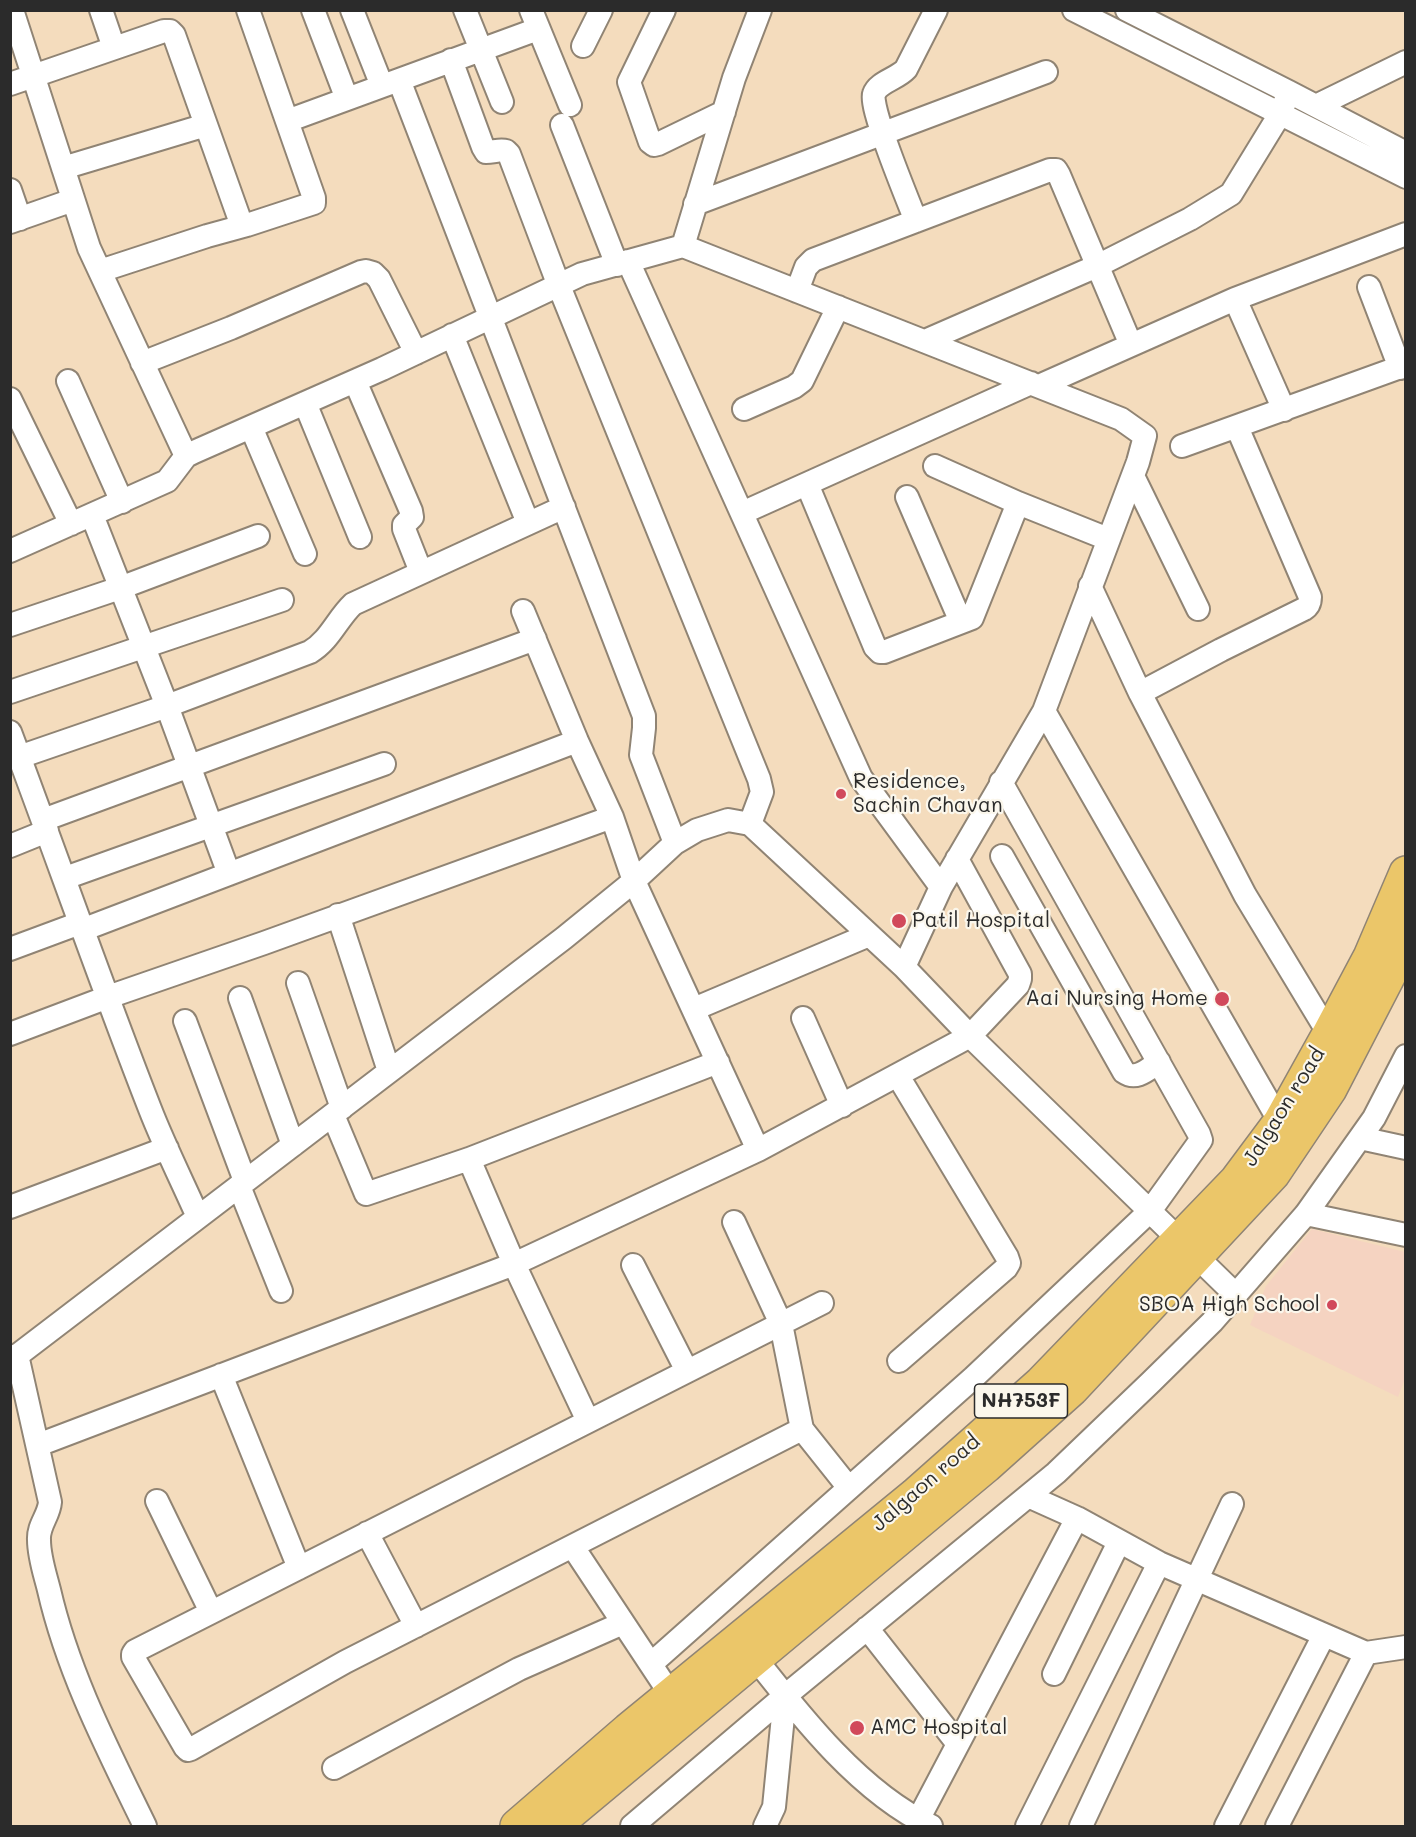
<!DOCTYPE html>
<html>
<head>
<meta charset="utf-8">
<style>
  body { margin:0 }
  #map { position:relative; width:1416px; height:1837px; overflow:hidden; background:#f4dcbd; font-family:Mali,sans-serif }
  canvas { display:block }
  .frame { position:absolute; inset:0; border:12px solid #2b2b2b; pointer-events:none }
</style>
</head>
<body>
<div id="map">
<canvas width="1416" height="1837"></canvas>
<div class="frame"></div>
</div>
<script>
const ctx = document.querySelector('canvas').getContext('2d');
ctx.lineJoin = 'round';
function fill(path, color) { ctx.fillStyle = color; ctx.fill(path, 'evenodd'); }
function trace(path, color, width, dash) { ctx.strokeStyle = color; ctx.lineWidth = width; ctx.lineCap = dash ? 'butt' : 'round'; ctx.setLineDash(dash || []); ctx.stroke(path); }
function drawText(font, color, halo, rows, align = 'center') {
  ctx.font = font + ' Mali,sans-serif'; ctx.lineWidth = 4.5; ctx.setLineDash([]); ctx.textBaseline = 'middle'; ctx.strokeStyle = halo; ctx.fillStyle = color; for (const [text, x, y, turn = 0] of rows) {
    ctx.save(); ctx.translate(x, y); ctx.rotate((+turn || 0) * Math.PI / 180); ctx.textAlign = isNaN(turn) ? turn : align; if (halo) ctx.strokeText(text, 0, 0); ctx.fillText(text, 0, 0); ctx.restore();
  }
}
const built = new Path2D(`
  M 1312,1229 L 1405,1252 L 1405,1379 L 1398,1397 L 1250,1325 L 1266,1286 Z`);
const minor = new Path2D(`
  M 12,10 L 89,248 L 186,456
  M 101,10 L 114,48
  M 313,10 L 347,99
  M 352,10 L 382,86
  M 465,10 L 502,102
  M 531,10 L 570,105
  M 664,10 L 629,82 L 650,142 L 654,145 L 658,144 L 724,112
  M 1074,10 L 1406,177
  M 1127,10 L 1289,92 L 1406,153
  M 583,46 L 601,10
  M 451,60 L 483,147 L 486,152 C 494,152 500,149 506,151 L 509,154 L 559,286 L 759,779 L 762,792 L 750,824
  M 399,80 L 644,716 L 644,728 L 641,755 L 675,843
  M 10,84 L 164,31 L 170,31 L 174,35 L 242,226
  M 1316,106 L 1406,62
  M 287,121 L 538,29
  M 562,125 L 617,265
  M 63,168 L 206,125
  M 10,190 L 20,219
  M 695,204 L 1046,72
  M 916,221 C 909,203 869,107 874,94 C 878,82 897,79 906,69 L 936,10
  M 10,222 L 73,200
  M 683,246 L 734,78 L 760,10
  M 628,261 L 861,778 L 941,887
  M 100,271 L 207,236 L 247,225 L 314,203 L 314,198 L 248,10
  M 1369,287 L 1400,368
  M 797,291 L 806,267 L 813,260 L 1050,170 L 1056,170 L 1059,175 L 1131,345
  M 1235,299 L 1284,410
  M 452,335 L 528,523
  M 925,341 L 1097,266 L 1190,219 L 1231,194 L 1280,114 L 1289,92
  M 142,363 L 231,328 L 361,272 L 366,271 L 373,273 L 379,279 L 416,353
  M 68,381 L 122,502
  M 355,381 L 411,511 L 412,517 L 404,525 L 404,529 L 421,572
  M 1039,386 L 1235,299 L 1406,234
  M 10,399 L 71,524
  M 305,403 L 360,537
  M 744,409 L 794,387 L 802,381 L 838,307
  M 251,427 L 305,554
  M 1182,446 L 1406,365
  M 935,466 L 1018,503 L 1108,539
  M 1133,476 L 1198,609
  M 807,484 L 875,647 L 880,652 L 884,652 L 972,618 L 1018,503
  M 907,497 L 961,622
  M 742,513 L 1031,383
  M 92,515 L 167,706 L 229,874
  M 10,551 L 167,481 L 186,456 L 194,452 L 382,369 L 582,274 L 683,246 L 1121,419 L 1145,436 L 1138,462 L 1044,711 L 1280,1122
  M 1090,586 L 1140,693 L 1245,895 L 1329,1034
  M 523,611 L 577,741 L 612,817 L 634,881 L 758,1150
  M 10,625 L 120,588 L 258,536
  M 10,692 L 282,600
  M 1140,693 L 1221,650 L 1304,609 C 1309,606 1310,603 1310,597 L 1237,427
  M 10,732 C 57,857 101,984 150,1109 C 164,1145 182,1181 198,1217
  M 19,757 L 167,706 L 310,652 C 330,640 337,619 353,604 L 564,507
  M 43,820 L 535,639
  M 10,846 L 47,831
  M 1002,856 L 1124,1072 C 1137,1081 1148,1069 1159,1062
  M 65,878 L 384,764
  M 338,915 L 389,1071
  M 82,930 L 577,741
  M 10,949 L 80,923
  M 904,967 L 941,887 L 1044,711
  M 298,983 L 342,1108
  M 240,998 L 293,1145
  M 694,1009 L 869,935
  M 803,1018 L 842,1106
  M 185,1021 L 245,1181
  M 10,1034 L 108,997 L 264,943 L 612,817
  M 898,1076 L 1007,1257 L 1009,1263 L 1006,1268 L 899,1361
  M 333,1115 L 366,1194 L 469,1159 L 718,1062
  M 1360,1138 L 1406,1148
  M 469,1159 L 514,1264 L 588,1421
  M 239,1186 L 281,1291
  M 10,1207 L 167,1148
  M 1306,1214 L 1406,1235
  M 734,1222 L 781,1324 L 802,1429 L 849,1488
  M 633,1265 L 687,1371
  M 17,1355 L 50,1502 C 49,1516 38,1525 39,1540 C 39,1557 45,1574 49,1590 C 68,1673 108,1750 145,1826
  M 10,1361 L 564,938 L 634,881 L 675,843 L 697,830 L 728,820 L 750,824 L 904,967 L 970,1036 L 1236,1295
  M 221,1375 L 299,1568
  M 802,1429 L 345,1662 L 191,1749 L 188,1750 L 185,1747 L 133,1657 L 133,1654 L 135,1651 L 822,1303
  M 38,1445 L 514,1264 L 758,1150 L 970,1036 L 1018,985 L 1020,979 L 1020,974 L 957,859
  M 1028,1496 L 1077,1518 L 1159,1563 L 1366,1653 L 1406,1647
  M 157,1501 L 211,1612
  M 367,1533 L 416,1626
  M 573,1547 L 671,1695
  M 867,1628 L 958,1744
  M 755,1658 C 802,1718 861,1793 931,1826
  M 651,1664 L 973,1378 L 1150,1211 L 1201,1140 L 1199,1134 L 1001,782
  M 1054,1674 L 1119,1542
  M 334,1768 L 519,1669 L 623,1623
  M 918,1820 L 1077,1518
  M 632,1826 L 785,1696 L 1056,1473 L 1151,1382 L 1212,1322 L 1306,1214 L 1374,1118 L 1406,1056
  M 765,1826 L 774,1807 L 785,1696
  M 1027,1826 L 1159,1563
  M 1081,1826 L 1232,1504
  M 1226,1826 L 1324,1635
  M 1277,1826 L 1366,1653`);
const highway = new Path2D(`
  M 517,1826 L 628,1730 L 915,1495 L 1041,1383 L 1236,1181 L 1280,1122 L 1329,1034 L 1370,957 L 1406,873
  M 554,1826 L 986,1466 L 1072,1389 L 1273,1174 L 1330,1089 L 1389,975 L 1406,936`);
const markers = [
  [841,794,6,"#d1495b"],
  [899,921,8,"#d1495b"],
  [1222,999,8,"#d1495b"],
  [1332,1305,6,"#d1495b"],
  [857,1728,8,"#d1495b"]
];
const shields = [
  [1021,1401,93]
];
const shieldNames = [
  ["NH753F",1021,1401]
];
const poiNames = [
  ["Residence,",853,782],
  ["Sachin Chavan",853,806],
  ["Patil Hospital",912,921],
  ["Aai Nursing Home",1208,999,"right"],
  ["SBOA High School",1320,1305,"right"],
  ["AMC Hospital",870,1728]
];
const streetNames = [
  ["Jalgaon road",1284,1107,-58],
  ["Jalgaon road",926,1483,-41]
];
fill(built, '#f5d3c1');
trace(minor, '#908474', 26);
trace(highway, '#908474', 36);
trace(minor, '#fff', 22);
trace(highway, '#ebc669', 33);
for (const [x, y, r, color] of markers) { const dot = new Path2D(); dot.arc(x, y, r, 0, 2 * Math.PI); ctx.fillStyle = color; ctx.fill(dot); trace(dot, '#fbf7ec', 2); }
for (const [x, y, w] of shields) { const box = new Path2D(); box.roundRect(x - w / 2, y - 17, w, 34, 4.5); ctx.fillStyle = '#fbf7ec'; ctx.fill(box); trace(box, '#2b2b2b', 1.5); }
drawText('bold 20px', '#2b2b2b', null, shieldNames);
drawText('21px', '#2b2b2b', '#fbf7ec', poiNames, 'left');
drawText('21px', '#2b2b2b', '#fbf7ec', streetNames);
</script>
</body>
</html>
